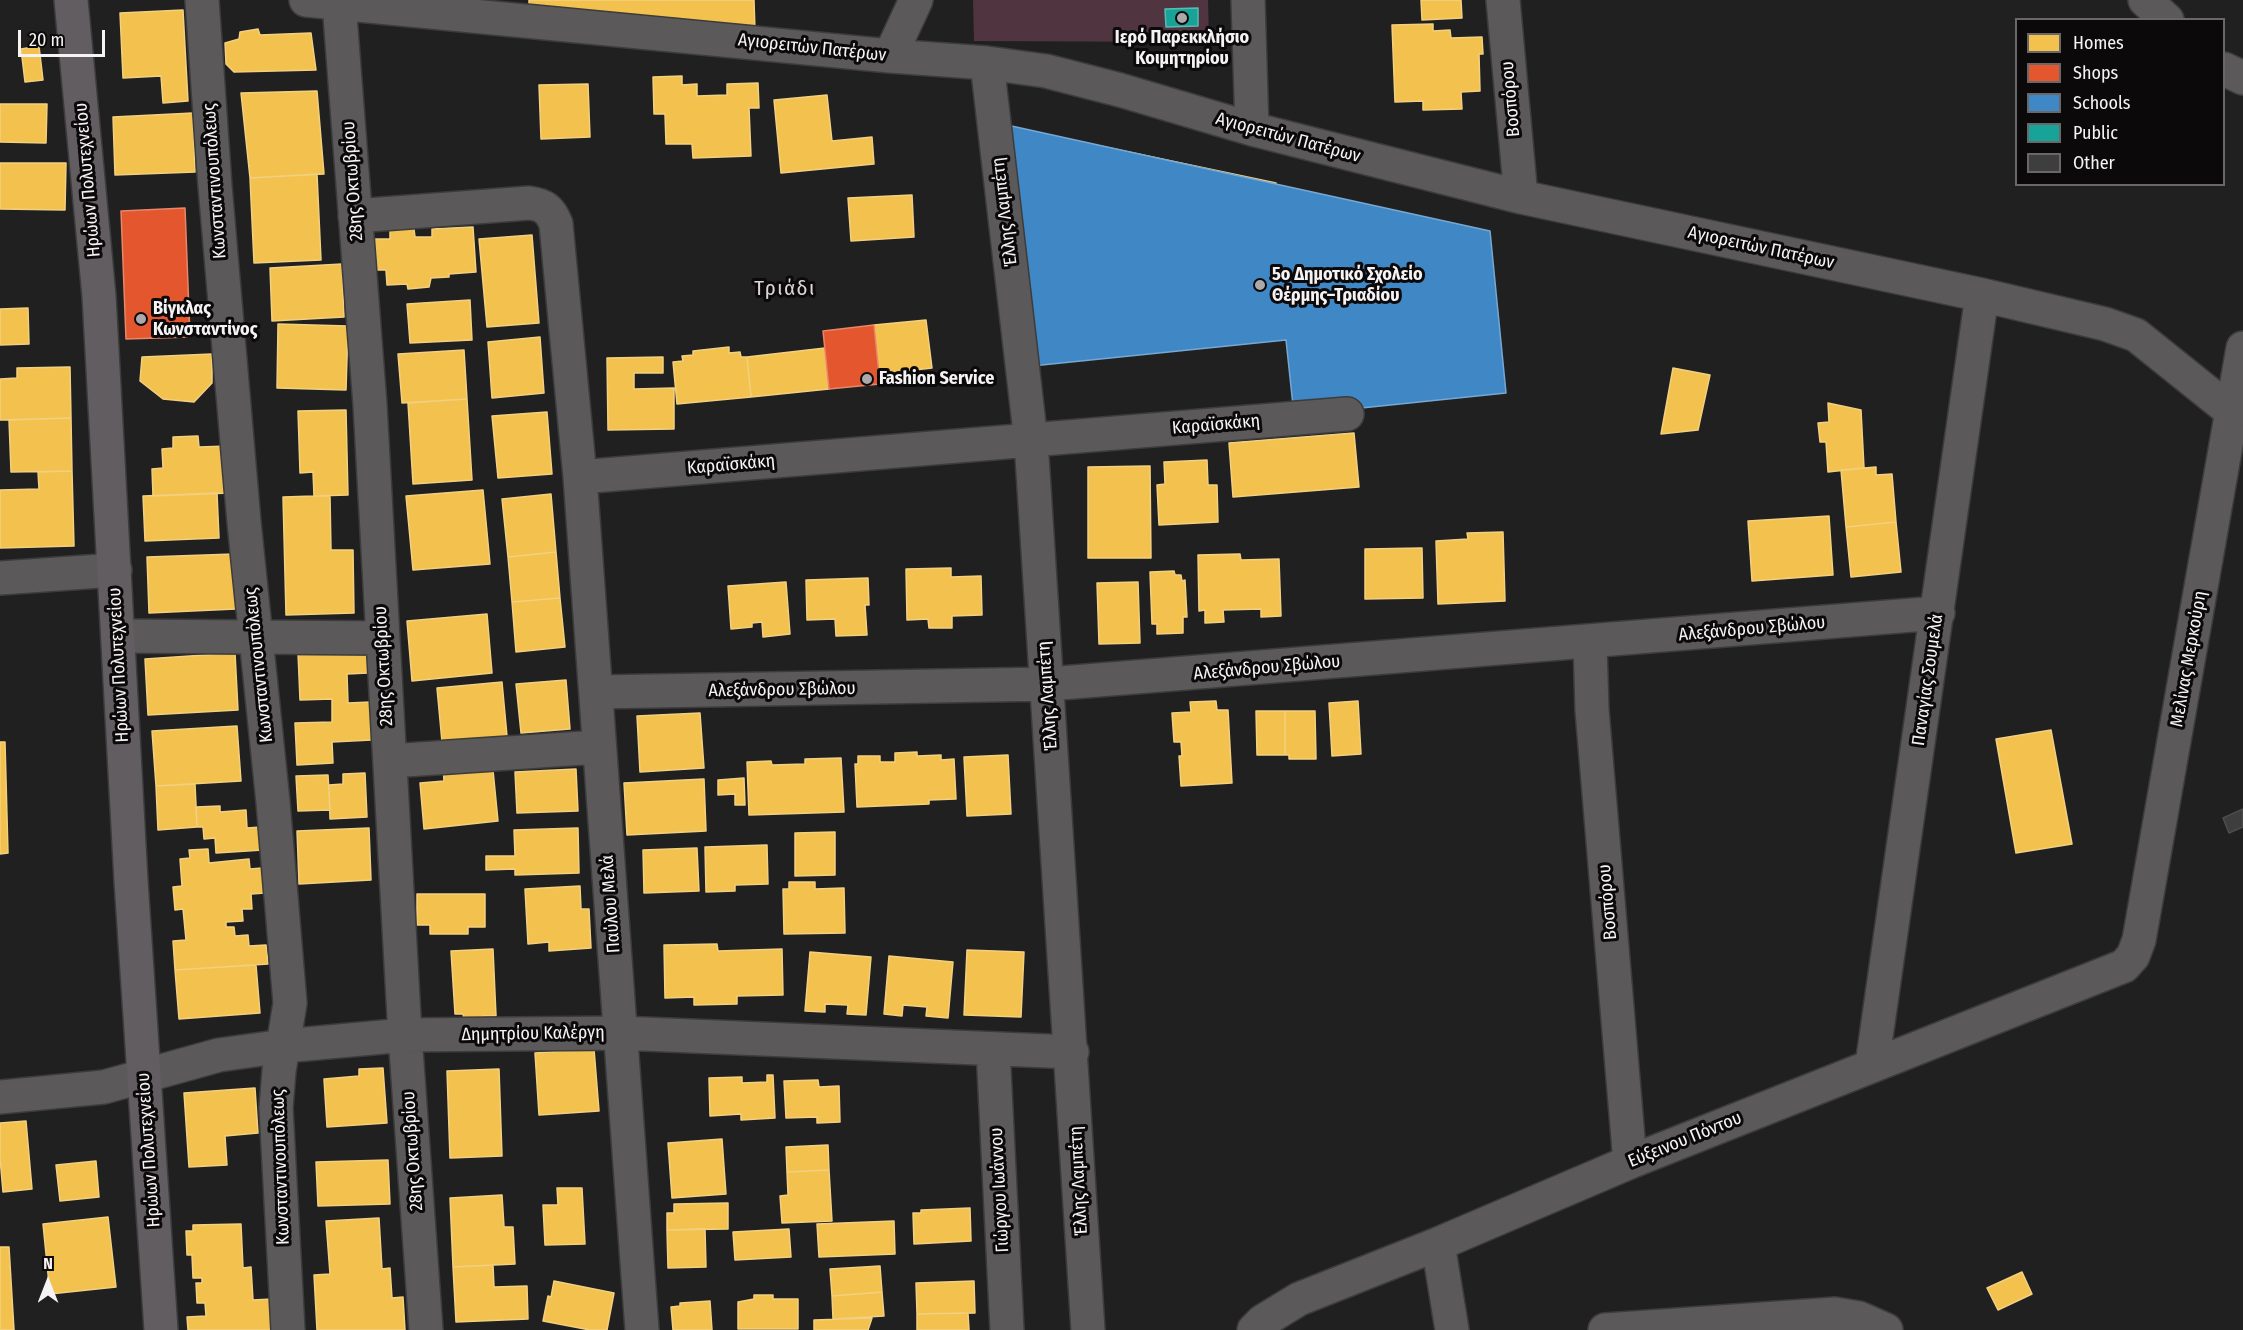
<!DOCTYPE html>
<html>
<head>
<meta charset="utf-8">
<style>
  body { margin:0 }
  #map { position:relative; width:2243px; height:1330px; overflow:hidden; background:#212020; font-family:"Fira Sans Condensed",sans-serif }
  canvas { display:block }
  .legend { position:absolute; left:2015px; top:18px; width:210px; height:168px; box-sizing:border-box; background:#0b090a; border:2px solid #696768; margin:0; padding:8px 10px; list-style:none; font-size:18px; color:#f5f3f4 }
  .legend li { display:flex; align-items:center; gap:12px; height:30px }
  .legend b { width:30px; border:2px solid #696768 }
  .north { position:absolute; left:18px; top:1252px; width:60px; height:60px; -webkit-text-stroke:4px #0b090a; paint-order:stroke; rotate:0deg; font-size:16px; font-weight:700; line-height:24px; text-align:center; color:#f5f3f4 }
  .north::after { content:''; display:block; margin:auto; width:21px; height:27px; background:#f5f3f4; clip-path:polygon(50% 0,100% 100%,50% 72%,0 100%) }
  .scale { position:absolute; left:18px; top:30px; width:87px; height:27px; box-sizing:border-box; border:3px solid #f5f3f4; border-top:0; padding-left:8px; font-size:18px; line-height:21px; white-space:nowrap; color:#f5f3f4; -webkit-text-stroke:4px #0b090a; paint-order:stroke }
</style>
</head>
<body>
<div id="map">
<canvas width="2243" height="1330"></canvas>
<ul class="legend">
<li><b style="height:16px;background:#f2c14e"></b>Homes</li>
<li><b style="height:16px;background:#e4572e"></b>Shops</li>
<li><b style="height:16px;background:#3f88c5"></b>Schools</li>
<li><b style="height:16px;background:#17a398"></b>Public</li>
<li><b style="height:16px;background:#3f3e3e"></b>Other</li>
</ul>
<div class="north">N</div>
<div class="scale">20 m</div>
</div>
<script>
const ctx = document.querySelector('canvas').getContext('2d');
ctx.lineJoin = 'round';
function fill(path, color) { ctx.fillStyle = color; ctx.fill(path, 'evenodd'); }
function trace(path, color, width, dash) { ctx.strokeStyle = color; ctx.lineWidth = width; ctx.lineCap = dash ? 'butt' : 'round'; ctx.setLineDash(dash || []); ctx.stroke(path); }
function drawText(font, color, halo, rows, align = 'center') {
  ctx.font = font + ' "Fira Sans Condensed",sans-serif'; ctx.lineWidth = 6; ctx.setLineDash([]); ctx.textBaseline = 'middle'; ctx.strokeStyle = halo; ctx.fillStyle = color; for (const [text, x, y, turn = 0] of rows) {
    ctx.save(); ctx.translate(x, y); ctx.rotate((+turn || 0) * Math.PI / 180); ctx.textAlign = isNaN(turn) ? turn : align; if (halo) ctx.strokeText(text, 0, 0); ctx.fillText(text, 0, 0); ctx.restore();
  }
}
const green = new Path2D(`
  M 973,0 L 1208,0 L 1209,42 L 974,41 Z`);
const homes = new Path2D(`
  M 529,0 L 754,0 L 755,31 L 529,13 Z
  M 1421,0 L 1461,0 L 1462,18 L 1422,20 Z
  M 183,10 L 188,101 L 163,103 L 161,76 L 123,78 L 120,13 Z
  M 1433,24 L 1433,31 L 1450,30 L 1451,38 L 1482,37 L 1483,54 L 1479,54 L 1480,91 L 1461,92 L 1462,109 L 1423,110 L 1423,101 L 1395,102 L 1392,25 Z
  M 258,29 L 260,35 L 311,33 L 316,70 L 234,72 L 226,64 L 225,43 L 239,39 L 240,32 Z
  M 39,46 L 43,80 L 25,82 L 21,49 Z
  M 682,76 L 682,85 L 697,84 L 697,96 L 727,95 L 727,84 L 758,83 L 759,108 L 749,108 L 751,156 L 693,158 L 692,144 L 666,144 L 665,114 L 654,114 L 653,77 Z
  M 588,84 L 590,137 L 541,139 L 539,85 Z
  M 317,91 L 324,174 L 250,178 L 241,93 Z
  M 827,95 L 832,141 L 872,137 L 874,164 L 781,173 L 774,100 Z
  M 0,104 L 47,104 L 46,143 L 0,142 Z
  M 193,113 L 195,172 L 115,175 L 113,117 Z
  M 1081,142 L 1276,183 L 1258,268 L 1125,240 L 1119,269 L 1054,256 L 1067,196 L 1053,193 L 1063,150 L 1078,154 Z
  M 0,163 L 66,163 L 65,210 L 0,209 Z
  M 317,174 L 321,260 L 254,263 L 250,178 Z
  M 912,195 L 914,237 L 851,241 L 848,198 Z
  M 473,227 L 476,272 L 449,274 L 449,277 L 431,278 L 429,287 L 408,289 L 407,284 L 387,285 L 386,270 L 377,270 L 375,239 L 390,239 L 390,230 L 414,229 L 415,237 L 432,237 L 432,229 Z
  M 532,235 L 539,323 L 487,327 L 479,239 Z
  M 342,264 L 344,317 L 272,321 L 270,268 Z
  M 470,300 L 472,340 L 410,343 L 407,304 Z
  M 28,308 L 29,344 L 0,345 L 0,309 Z
  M 926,320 L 932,368 L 879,374 L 874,325 Z
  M 278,324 L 348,326 L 346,390 L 277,388 Z
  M 540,337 L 544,393 L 492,398 L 488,342 Z
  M 729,347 L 729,353 L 740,352 L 741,357 L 747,357 L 751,397 L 677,404 L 673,362 L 683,361 L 682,356 L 693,355 L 693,351 Z
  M 825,348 L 829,389 L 751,397 L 747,357 Z
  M 464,350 L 467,399 L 402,403 L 398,354 Z
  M 212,354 L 212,383 L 194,402 L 163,399 L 140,381 L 142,357 Z
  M 663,357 L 663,373 L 634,373 L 634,389 L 674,388 L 674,429 L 608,430 L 607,358 Z
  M 70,367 L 71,418 L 0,420 L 0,379 L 17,378 L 17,368 Z
  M 1673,368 L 1710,375 L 1698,430 L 1661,434 Z
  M 467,399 L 472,480 L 413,484 L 408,403 Z
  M 1828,403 L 1861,410 L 1864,468 L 1828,472 L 1826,442 L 1820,442 L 1818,423 L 1829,422 Z
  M 346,410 L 348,495 L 314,496 L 313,472 L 300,473 L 298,411 Z
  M 547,412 L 552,474 L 498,478 L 492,416 Z
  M 71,418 L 72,471 L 11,472 L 9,420 Z
  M 1354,433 L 1359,487 L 1233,497 L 1229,443 Z
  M 198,436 L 199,447 L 228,446 L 230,493 L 153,496 L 152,469 L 163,468 L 162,449 L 173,448 L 173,437 Z
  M 1207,460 L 1208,485 L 1217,485 L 1218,522 L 1159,525 L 1157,485 L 1165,484 L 1164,462 Z
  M 1150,466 L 1151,558 L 1088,558 L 1088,467 Z
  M 1876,467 L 1876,475 L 1892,474 L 1896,522 L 1846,527 L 1841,470 Z
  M 72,471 L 74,546 L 0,548 L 0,490 L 39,489 L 38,472 Z
  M 483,490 L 490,564 L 413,570 L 406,496 Z
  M 217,493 L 219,538 L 145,541 L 143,496 Z
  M 551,494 L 556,552 L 508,557 L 502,499 Z
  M 314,496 L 330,496 L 331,550 L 353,550 L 354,613 L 286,615 L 283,497 Z
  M 1829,516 L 1833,575 L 1752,581 L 1748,521 Z
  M 1896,522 L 1901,572 L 1851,577 L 1846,527 Z
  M 1503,532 L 1505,601 L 1438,604 L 1436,541 L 1468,539 L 1467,533 Z
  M 1422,548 L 1423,598 L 1365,599 L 1365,549 Z
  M 556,552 L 560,598 L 512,602 L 508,557 Z
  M 234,554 L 236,609 L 149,613 L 147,557 Z
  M 1240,554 L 1241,560 L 1279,559 L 1281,616 L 1261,617 L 1261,609 L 1223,610 L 1224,622 L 1205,623 L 1205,610 L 1199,611 L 1198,555 Z
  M 951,568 L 951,577 L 981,576 L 982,615 L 952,616 L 952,628 L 929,628 L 928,619 L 907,620 L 906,569 Z
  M 1174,571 L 1175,575 L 1181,575 L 1182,581 L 1185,580 L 1187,617 L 1183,617 L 1183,633 L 1157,634 L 1157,624 L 1152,624 L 1150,572 Z
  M 868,578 L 869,605 L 865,605 L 867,635 L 836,636 L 835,619 L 807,620 L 806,580 Z
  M 786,582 L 790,634 L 763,637 L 762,622 L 752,623 L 752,627 L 731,629 L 728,586 Z
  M 1138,582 L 1140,643 L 1099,644 L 1097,583 Z
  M 560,598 L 565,647 L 516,652 L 512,602 Z
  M 487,614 L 492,673 L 412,681 L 407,621 Z
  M 366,650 L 368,673 L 347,674 L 348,703 L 371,702 L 372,740 L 332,742 L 333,763 L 297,765 L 295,723 L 332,722 L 332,699 L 300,700 L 298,653 Z
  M 235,653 L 238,710 L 148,715 L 145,659 Z
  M 566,680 L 570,729 L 521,733 L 516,684 Z
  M 502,682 L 507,736 L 442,742 L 437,688 Z
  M 1216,701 L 1217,710 L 1228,710 L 1232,783 L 1181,786 L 1179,756 L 1182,756 L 1181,742 L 1174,742 L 1172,713 L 1191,712 L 1190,702 Z
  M 1358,701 L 1361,754 L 1332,756 L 1329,703 Z
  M 1256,711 L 1285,711 L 1285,755 L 1257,755 Z
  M 1285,711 L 1315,711 L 1316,759 L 1289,759 L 1289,755 L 1285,755 Z
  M 700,713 L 704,768 L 640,772 L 637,716 Z
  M 237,726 L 241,781 L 156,786 L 152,731 Z
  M 2051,730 L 2072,844 L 2016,853 L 1996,739 Z
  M 0,742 L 5,742 L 8,853 L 0,854 Z
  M 917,752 L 917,756 L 941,755 L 941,760 L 954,759 L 956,799 L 929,800 L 929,804 L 857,807 L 855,764 L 858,764 L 858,756 L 880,756 L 880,762 L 895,762 L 895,753 Z
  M 1008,755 L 1011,814 L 967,816 L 964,757 Z
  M 841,758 L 844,812 L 749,815 L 747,762 L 771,761 L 772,765 L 805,764 L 805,759 Z
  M 492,760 L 498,821 L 424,829 L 420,783 L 444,781 L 443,766 Z
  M 576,769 L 578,811 L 517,813 L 515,772 Z
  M 365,773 L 367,817 L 330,819 L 329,785 L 343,784 L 343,774 Z
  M 328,775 L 330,810 L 298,811 L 296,776 Z
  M 744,778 L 745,805 L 735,805 L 735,794 L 718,795 L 718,780 Z
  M 704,779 L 706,831 L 627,835 L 624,783 Z
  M 195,784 L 197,827 L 158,830 L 156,786 Z
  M 220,806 L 220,812 L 246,810 L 247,828 L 261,827 L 263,850 L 216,853 L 215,838 L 204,839 L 203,827 L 197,827 L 196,807 Z
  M 369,828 L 371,880 L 299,884 L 297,831 Z
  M 578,828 L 579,873 L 515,875 L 515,869 L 486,870 L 486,856 L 515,856 L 514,830 Z
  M 835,832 L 835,875 L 795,876 L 795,833 Z
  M 767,845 L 768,884 L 735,885 L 735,891 L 706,892 L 705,847 Z
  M 697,848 L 699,891 L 644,893 L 643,850 Z
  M 208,849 L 209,863 L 249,859 L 250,869 L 262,868 L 265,893 L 251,894 L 252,909 L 242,909 L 243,921 L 226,922 L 226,927 L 234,927 L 235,936 L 248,935 L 249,946 L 266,945 L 268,964 L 175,970 L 173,941 L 186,940 L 183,909 L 175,910 L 173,887 L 182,886 L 180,859 L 190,858 L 189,850 Z
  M 789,882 L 815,882 L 815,889 L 844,888 L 845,933 L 784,934 L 783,889 L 789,889 Z
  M 580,886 L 581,909 L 589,909 L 591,948 L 549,951 L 549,942 L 528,944 L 525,889 Z
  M 417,894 L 485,894 L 485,927 L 468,927 L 468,934 L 430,934 L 430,925 L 417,925 Z
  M 717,944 L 718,951 L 782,949 L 783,995 L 737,996 L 737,1004 L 694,1005 L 694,997 L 665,998 L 664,945 Z
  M 493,949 L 496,1016 L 483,1016 L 483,1020 L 464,1021 L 463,1014 L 455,1014 L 451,951 Z
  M 967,950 L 1024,952 L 1021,1017 L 964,1015 Z
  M 810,952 L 871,957 L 866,1015 L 847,1014 L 848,1005 L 825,1004 L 825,1012 L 805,1011 Z
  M 889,956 L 953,962 L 948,1018 L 926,1016 L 927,1007 L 903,1005 L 902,1016 L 884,1014 Z
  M 256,965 L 260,1013 L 179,1019 L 175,970 Z
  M 594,1049 L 599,1111 L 539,1115 L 535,1053 Z
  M 383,1068 L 387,1123 L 327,1127 L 324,1079 L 359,1076 L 359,1069 Z
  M 499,1069 L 502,1156 L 450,1158 L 447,1071 Z
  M 767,1075 L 773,1075 L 775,1118 L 741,1120 L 741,1114 L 710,1116 L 709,1078 L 742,1077 L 742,1083 L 767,1082 Z
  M 818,1080 L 819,1087 L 839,1086 L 840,1122 L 817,1123 L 817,1117 L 786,1118 L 784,1081 Z
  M 255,1088 L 258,1133 L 225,1136 L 227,1165 L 189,1167 L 184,1093 Z
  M 26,1121 L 32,1189 L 3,1192 L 0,1158 L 0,1123 Z
  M 722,1139 L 726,1194 L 672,1198 L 668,1143 Z
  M 828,1145 L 829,1170 L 787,1172 L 786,1147 Z
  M 388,1160 L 390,1204 L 318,1206 L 316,1162 Z
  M 96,1161 L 99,1197 L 60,1201 L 56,1165 Z
  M 829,1170 L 832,1221 L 782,1223 L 780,1196 L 788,1195 L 787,1172 Z
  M 557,1188 L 582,1188 L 585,1244 L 545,1245 L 543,1205 L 558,1205 Z
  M 502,1195 L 504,1227 L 513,1227 L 515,1264 L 453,1267 L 450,1198 Z
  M 728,1203 L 728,1229 L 667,1230 L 667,1213 L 674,1213 L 674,1204 Z
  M 970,1208 L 971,1241 L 914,1244 L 913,1213 L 921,1213 L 921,1210 Z
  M 108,1217 L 116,1287 L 50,1294 L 43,1224 Z
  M 379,1218 L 382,1269 L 390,1268 L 392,1298 L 403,1297 L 405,1330 L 317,1330 L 314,1275 L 330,1274 L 326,1221 Z
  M 894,1221 L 895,1254 L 819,1257 L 817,1224 Z
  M 241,1224 L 243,1268 L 251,1267 L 253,1300 L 272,1299 L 273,1330 L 188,1330 L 187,1317 L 206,1316 L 205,1303 L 197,1303 L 196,1283 L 202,1283 L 202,1278 L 193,1278 L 192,1255 L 187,1255 L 186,1231 L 193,1231 L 193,1225 Z
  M 705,1229 L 706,1267 L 668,1268 L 667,1230 Z
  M 789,1229 L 791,1257 L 735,1260 L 733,1232 Z
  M 0,1247 L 9,1247 L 14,1330 L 0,1330 Z
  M 493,1265 L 494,1287 L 527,1286 L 528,1319 L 456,1322 L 453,1267 Z
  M 880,1266 L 882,1292 L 832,1296 L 830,1269 Z
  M 2022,1272 L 2032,1294 L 1998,1310 L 1987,1288 Z
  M 554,1281 L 614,1293 L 607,1330 L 590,1330 L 543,1321 L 548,1296 L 551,1297 Z
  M 974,1281 L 975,1313 L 917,1314 L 916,1283 Z
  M 882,1292 L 884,1316 L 833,1319 L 832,1296 Z
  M 754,1295 L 773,1295 L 773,1299 L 798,1299 L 798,1329 L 738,1329 L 738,1302 L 754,1299 Z
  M 710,1301 L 712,1330 L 673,1330 L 671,1307 L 680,1306 L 680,1303 Z
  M 968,1313 L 969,1330 L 917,1330 L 917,1314 Z
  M 872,1318 L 868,1330 L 814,1330 L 814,1320 Z`);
const shops = new Path2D(`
  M 185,208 L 190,337 L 126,339 L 121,211 Z
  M 874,325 L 880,384 L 829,389 L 823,331 Z`);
const schools = new Path2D(`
  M 1007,125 L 1490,231 L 1506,393 L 1294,415 L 1286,340 L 1032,366 Z`);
const public = new Path2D(`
  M 1198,8 L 1198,26 L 1166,27 L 1165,9 Z`);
const building = new Path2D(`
  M 2243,809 L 2243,827 L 2229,833 L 2223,818 Z`);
const street = new Path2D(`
  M 202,0 L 215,186 L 244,522 L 273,802 L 290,1003 L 279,1071 L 276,1108 L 288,1330
  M 306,0 L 890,56 L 987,63 L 1046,71 L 1120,90 L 1252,129 L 1521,197 L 1982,295 L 2105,324 L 2136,335 L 2232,412
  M 1248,0 L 1252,129
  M 1503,0 L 1521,197
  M 2145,0 L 2167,20
  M 339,3 L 370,405 L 405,1035 L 426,1330
  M 890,56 L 916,0
  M 987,63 L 1031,441 L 1088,1330
  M 2224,69 L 2243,78
  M 355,216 L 529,203 C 544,205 550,209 556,224 L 580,477 L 642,1330
  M 580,477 L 1347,414
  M 0,578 L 115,570
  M 118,636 L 382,638
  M 1590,642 L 1592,710 L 1630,1162
  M 596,692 L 1048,684 L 1938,613
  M 390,761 L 599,747
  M 993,1049 L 1007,1330
  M 1872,1065 L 1982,295
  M 0,1097 L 104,1087 L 219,1055 L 284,1046 L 405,1035 L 620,1033 L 1072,1052
  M 1438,1244 L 1452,1330
  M 1254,1330 L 1263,1321 L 1299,1299 L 1438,1244 L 1630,1162 L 2124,966 L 2133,956 L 2139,940 L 2243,348
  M 1605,1330 L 1835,1314 L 1859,1318 L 1886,1330`);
const secondary = new Path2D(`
  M 71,0 L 99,296 L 131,881 L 161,1330`);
const markers = [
  [1182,18,6,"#aba9aa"],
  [1260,285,6,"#aba9aa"],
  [141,319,6,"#aba9aa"],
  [867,379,6,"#aba9aa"]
];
const poiNames = [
  ["Ιερό Παρεκκλήσιο",1182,38,"center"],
  ["Κοιμητηρίου",1182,59,"center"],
  ["5ο Δημοτικό Σχολείο",1272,275],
  ["Θέρμης–Τριαδίου",1272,296],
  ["Βίγκλας",153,309],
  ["Κωνσταντίνος",153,330],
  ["Fashion Service",879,379]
];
const streetNames = [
  ["Αγιορειτών Πατέρων",812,48,6],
  ["Βοσπόρου",1511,99,-95],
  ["Αγιορειτών Πατέρων",1288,138,15],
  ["Ηρώων Πολυτεχνείου",88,180,-95],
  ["Κωνσταντινουπόλεως",215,181,-94],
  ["28ης Οκτωβρίου",353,181,-94],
  ["Έλλης Λαμπέτη",1005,212,-97],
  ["Αγιορειτών Πατέρων",1761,248,12],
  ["Καραϊσκάκη",1216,425,-5],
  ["Καραϊσκάκη",731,465,-5],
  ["Αλεξάνδρου Σβώλου",1752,629,-5],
  ["Μελίνας Μερκούρη",2189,659,-80],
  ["Ηρώων Πολυτεχνείου",119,665,-93],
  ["Κωνσταντινουπόλεως",259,665,-96],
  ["28ης Οκτωβρίου",384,666,-93],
  ["Αλεξάνδρου Σβώλου",1267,668,-5],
  ["Παναγίας Σουμελά",1928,680,-82],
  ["Αλεξάνδρου Σβώλου",782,690,-1],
  ["Έλλης Λαμπέτη",1048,696,-94],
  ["Βοσπόρου",1608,902,-95],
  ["Παύλου Μελά",611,904,-94],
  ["Δημητρίου Καλέργη",533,1034,-1],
  ["Εύξεινου Πόντου",1685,1140,-22],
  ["Ηρώων Πολυτεχνείου",149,1150,-94],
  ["28ης Οκτωβρίου",413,1151,-94],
  ["Κωνσταντινουπόλεως",281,1167,-92],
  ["Έλλης Λαμπέτη",1079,1181,-93],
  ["Γιώργου Ιωάννου",1000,1190,-93]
];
const quarterNames = [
  ["Τριάδι",785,289]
];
fill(green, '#503440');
fill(homes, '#f2c14e');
trace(homes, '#f3d080', 1.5);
fill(shops, '#e4572e');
trace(shops, '#e98669', 1.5);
fill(schools, '#3f88c5');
trace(schools, '#76a8d3', 1.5);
fill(public, '#17a398');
trace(public, '#5abbb4', 1.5);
fill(building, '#3f3e3e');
trace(building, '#4e4d4d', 1.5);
trace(street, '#3c3c3c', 36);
trace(secondary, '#3c3c3c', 36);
trace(street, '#5b595a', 33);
trace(secondary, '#625d60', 33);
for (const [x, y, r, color] of markers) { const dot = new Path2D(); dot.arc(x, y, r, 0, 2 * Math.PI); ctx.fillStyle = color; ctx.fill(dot); trace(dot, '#0b090a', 2); }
drawText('bold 18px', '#f5f3f4', '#0b090a', poiNames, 'left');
drawText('18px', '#f5f3f4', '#0b090a', streetNames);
ctx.letterSpacing = '1.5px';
drawText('21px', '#dbd7d9', '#0b090a', quarterNames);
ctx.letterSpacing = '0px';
</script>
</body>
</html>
